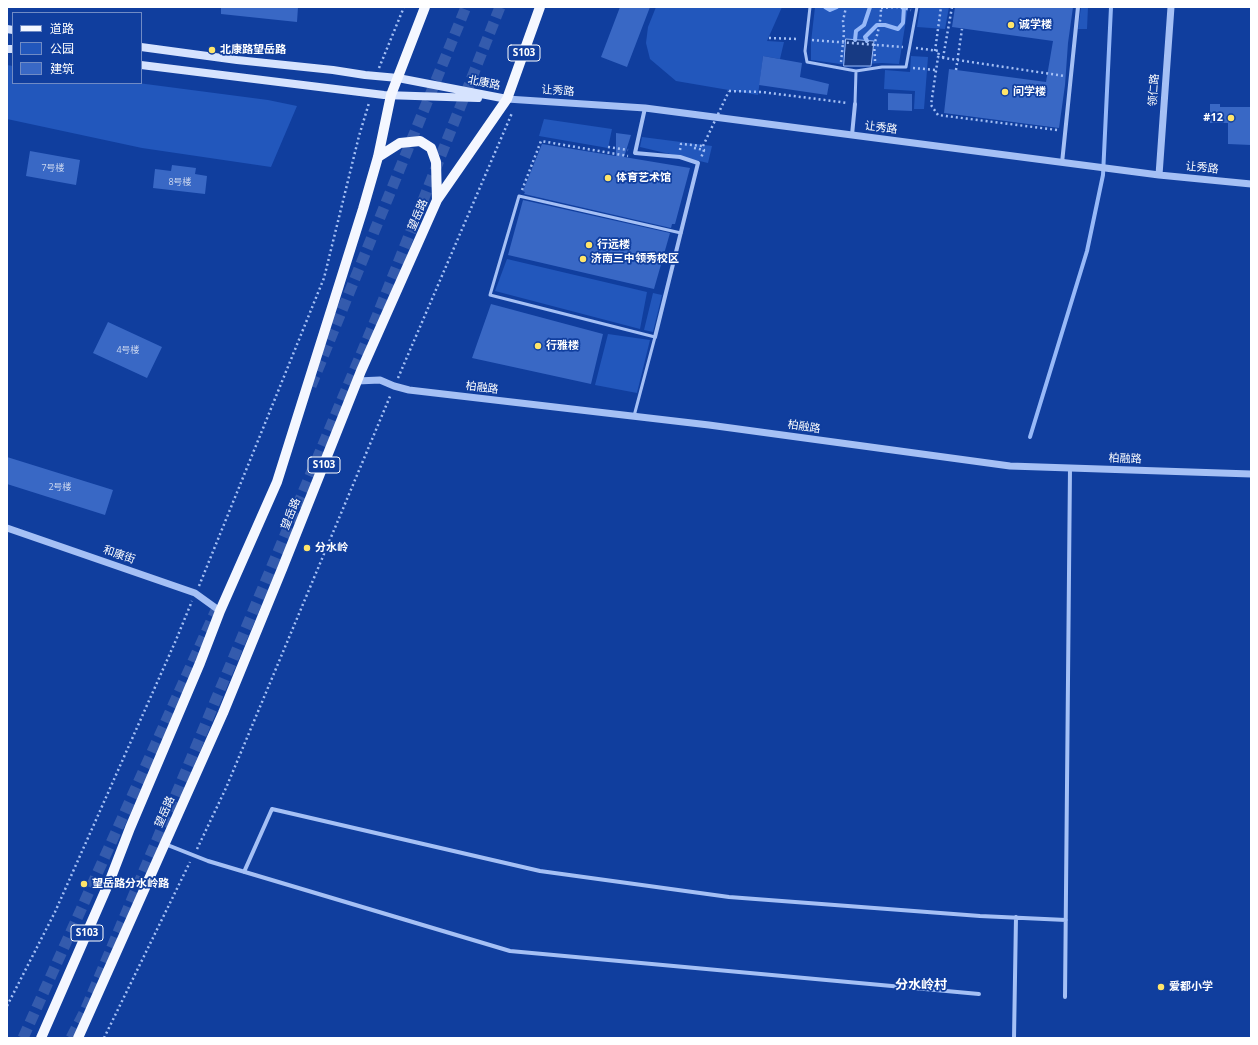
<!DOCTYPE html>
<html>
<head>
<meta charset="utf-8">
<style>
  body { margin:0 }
  #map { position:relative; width:1258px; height:1045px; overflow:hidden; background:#103e9e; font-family:"Open Sans","Noto Sans SC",sans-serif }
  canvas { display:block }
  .frame { position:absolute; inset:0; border:8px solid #fff; pointer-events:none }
  .legend { position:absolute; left:12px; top:12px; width:130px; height:72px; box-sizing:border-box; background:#103e9e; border:1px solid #708bc5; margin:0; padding:5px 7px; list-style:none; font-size:12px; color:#fff }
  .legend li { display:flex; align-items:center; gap:8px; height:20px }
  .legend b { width:20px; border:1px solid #708bc5 }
</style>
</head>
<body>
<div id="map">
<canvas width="1258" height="1045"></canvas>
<div class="frame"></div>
<ul class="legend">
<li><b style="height:5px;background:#f4f7ff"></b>道路</li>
<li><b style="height:11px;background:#2257bc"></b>公园</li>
<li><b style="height:11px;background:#3968c5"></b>建筑</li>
</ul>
</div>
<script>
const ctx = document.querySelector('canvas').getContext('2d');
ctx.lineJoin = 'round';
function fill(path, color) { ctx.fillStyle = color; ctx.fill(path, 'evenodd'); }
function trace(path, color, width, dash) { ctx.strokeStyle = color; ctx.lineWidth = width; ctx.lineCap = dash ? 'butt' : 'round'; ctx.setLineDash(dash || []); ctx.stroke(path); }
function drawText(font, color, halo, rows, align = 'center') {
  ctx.font = font + ' "Open Sans","Noto Sans SC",sans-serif'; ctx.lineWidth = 3.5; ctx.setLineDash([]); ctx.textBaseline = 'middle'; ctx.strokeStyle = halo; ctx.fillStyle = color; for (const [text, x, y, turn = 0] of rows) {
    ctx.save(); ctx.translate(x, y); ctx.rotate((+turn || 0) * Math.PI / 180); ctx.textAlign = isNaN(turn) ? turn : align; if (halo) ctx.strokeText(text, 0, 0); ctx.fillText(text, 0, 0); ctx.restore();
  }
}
const green = new Path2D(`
  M 656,7 L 782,7 L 767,41 L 784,42 L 780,59 L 763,56 L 758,95 L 676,81 L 650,59 L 646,43 L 648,27 Z
  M 815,7 L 908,7 L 899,64 L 882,63 L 848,65 L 811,60 L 811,42 Z
  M 920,7 L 949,7 L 945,29 L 917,27 Z
  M 1081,7 L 1088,7 L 1087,29 L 1078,29 Z
  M 911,56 L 928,57 L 924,109 L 914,109 L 915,91 L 884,89 L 885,70 L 910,72 Z
  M 7,65 L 13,66 L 13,83 L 138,83 L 268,100 L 297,106 L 271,167 L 142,148 L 7,119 Z
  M 544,119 L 612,129 L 608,148 L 539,136 Z
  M 642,137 L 712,146 L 708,163 L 640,147 Z
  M 507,259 L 647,292 L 640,329 L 495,291 Z
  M 653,293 L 662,295 L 653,332 L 644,330 Z
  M 608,334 L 650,340 L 637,393 L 595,385 Z`);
const water = new Path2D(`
  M 846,39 L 874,41 L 871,66 L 844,66 Z`);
const stream = new Path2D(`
  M 825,7 L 830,10 L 837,7
  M 855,40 L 856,31 L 864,25 L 870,7
  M 867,41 L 865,37 L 877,25 L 885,25 L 898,29 L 903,23 L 904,7
  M 1030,437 L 1087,251 L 1103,175 L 1111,7`);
const building = new Path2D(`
  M 221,7 L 298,7 L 297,22 L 221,14 Z
  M 620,7 L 650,7 L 627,67 L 601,57 Z
  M 955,7 L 1073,7 L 1068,43 L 1065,85 L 1059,128 L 944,113 L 949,69 L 1046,82 L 1053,41 L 952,27 Z
  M 763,56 L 802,63 L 800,77 L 829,84 L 827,95 L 759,85 Z
  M 888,93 L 912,94 L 912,111 L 888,110 Z
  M 1210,104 L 1220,104 L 1220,107 L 1251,107 L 1251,145 L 1228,144 L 1228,123 L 1210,123 Z
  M 616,133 L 631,135 L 624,157 L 690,168 L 675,224 L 672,224 L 671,228 L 524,194 L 525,192 L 523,191 L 542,144 L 616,156 Z
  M 30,151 L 80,160 L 76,185 L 26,176 Z
  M 172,165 L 196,168 L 195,174 L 207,176 L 205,194 L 153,188 L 155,169 L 171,171 Z
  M 523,200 L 670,233 L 654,289 L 508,255 Z
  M 491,304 L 603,334 L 591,384 L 472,358 Z
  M 108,322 L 162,347 L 147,378 L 93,353 Z
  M 7,457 L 113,490 L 105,515 L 7,484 Z`);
const trunkTunnel = new Path2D(`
  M 311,386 L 466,7
  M 23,1038 L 217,608
  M 71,1038 L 85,1011 L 375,321 L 500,7`);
const path = new Path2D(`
  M 881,8 L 897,7 L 911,10
  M 769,38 L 799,39
  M 812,40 L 903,47
  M 916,48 L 939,51 L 938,57
  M 935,51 L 941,7
  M 943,58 L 952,7
  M 875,61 C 875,54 873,45 876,39 C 879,28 881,19 881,7
  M 841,62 L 844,33 L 843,21 L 846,7
  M 379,68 L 404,7
  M 913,68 L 936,70
  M 956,70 L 962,29
  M 729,91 L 762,92 L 848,103
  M 1057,130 L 938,115 L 931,105 L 938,57 L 1064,76
  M 608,147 L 628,150
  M 694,148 L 704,150 L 701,158
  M 680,150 L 681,144 L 703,146
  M 522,190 L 541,141 L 628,156
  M 398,378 L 512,113
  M 199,586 L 324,278 L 359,136 L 369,103
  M 197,849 L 226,788 L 391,394
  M 7,1006 L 55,912 L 176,640 L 192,601
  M 104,1038 L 190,862`);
const service = new Path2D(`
  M 810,7 L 805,51 L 807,62 L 856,71
  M 855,104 L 856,71 L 882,67 L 906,67 L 917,7
  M 634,416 L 655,337 L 490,295 L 519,196 L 681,233`);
const minor = new Path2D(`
  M 645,108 L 635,153 L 680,157 L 698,163 L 655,337
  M 852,135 L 855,104
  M 1062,163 L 1078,7
  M 165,844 L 208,861 L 510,951 L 979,994
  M 244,872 L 272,809 L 540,871 L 729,897 L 980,916 L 1066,920
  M 1065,997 L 1070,468
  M 1014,1038 L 1016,917`);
const tertiary = new Path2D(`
  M 507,99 L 645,108 L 1159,175 L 1251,184
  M 1159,175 L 1171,7
  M 357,381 L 380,380 L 394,386 L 409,390 L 709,425 L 1010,466 L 1251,474
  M 7,528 L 195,593 L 220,611`);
const secondary = new Path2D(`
  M 7,29 L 13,30
  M 141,47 L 237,60 L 333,70 L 365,75 L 398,78 L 507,99
  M 7,49 L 13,49
  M 141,65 L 384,95 L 478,98`);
const primary = new Path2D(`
  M 378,157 L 400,143 L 420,141 L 431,148 L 436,162 L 437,200
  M 41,1038 L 110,880 L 130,828 L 200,663 L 220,611 L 277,482 L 363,209 L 378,157 L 391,95 L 425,7
  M 78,1038 L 223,713 L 282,569 L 361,371 L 437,200 L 507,99 L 540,7`);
const pathBridge = new Path2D(`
  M 703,146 L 729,91`);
const markers = [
  [1011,25,4,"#ffe56a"],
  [212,50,4,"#ffe56a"],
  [1005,92,4,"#ffe56a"],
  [1231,118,4,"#ffe56a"],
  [608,178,4,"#ffe56a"],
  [589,245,4,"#ffe56a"],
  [583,259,4,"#ffe56a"],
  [538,346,4,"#ffe56a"],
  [307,548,4,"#ffe56a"],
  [84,884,4,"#ffe56a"],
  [1161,987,4,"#ffe56a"]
];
const numberNames = [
  ["7号楼",53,168],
  ["8号楼",180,182],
  ["4号楼",128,350],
  ["2号楼",60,487]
];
const shields = [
  [524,53,32],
  [324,465,32],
  [87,933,32]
];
const shieldNames = [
  ["S103",524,53],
  ["S103",324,465],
  ["S103",87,933]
];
const poiNames = [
  ["诚学楼",1019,25],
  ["北康路望岳路",220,50],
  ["问学楼",1013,92],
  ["#12",1223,118,"right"],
  ["体育艺术馆",616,178],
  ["行远楼",597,245],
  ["济南三中领秀校区",591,259],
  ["行雅楼",546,346],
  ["分水岭",315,548],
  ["望岳路分水岭路",92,884],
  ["爱都小学",1169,987]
];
const streetNames = [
  ["北康路",484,83,11],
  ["领仁路",1154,90,-86],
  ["让秀路",558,91,4],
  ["让秀路",881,128,7],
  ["让秀路",1202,168,6],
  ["望岳路",418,215,-66],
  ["柏融路",482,388,7],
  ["柏融路",804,427,8],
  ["柏融路",1125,459,2],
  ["望岳路",291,514,-68],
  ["和康街",119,555,19],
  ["望岳路",165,812,-66]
];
const quarterNames = [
  ["分水岭村",921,985]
];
fill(green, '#2257bc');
fill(water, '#173a83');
trace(water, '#97b9f8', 1);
trace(stream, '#97b9f8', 4);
fill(building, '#3968c5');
trace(trunkTunnel, '#345bad', 11, [11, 5.5]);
trace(path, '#a5c0f5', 2.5, [2, 3]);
trace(service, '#a5c0f5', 3);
trace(minor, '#a5c0f5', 4);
trace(tertiary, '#a5c0f5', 7);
trace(secondary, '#d6e3fe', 8);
trace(primary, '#f4f7ff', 10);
trace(pathBridge, '#a5c0f5', 2.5, [2, 3]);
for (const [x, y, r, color] of markers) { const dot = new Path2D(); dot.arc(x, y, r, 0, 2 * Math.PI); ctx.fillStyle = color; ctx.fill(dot); trace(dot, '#103e9e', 1.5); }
drawText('9px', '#ced9f0', null, numberNames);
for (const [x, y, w] of shields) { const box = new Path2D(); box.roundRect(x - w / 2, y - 8, w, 16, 3); ctx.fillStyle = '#103e9e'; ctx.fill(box); trace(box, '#fff', 1); }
drawText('bold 10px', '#fff', null, shieldNames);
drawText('bold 11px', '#fff', '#103e9e', poiNames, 'left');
drawText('11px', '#fff', '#103e9e', streetNames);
drawText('bold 13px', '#fff', '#103e9e', quarterNames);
</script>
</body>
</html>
